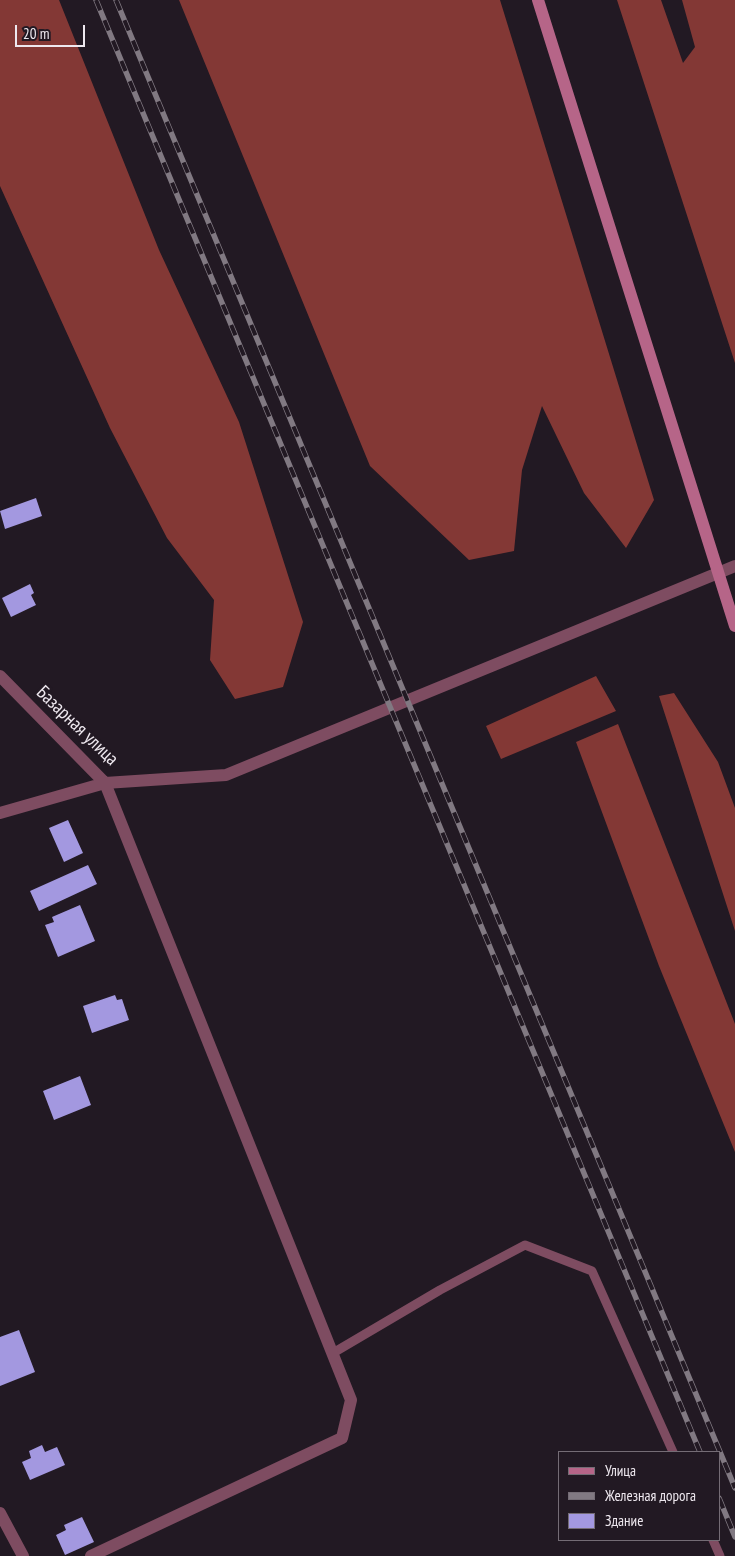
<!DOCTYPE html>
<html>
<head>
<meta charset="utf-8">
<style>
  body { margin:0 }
  #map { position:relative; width:735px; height:1556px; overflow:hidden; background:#221923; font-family:"PT Sans Narrow",sans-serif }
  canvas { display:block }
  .legend { position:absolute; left:558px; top:1451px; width:162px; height:90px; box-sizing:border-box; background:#221923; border:1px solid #746c75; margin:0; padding:6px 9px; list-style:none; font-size:15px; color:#eee8ef }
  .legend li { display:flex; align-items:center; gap:10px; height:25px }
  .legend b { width:25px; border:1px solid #746c75 }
  .scale { position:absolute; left:15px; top:25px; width:70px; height:22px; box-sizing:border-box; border:2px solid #eee8ef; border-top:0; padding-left:6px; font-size:15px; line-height:18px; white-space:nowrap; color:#eee8ef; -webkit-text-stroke:4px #221923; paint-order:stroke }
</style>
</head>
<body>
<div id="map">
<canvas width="735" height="1556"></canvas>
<ul class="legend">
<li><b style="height:6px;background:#b66588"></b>Улица</li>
<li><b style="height:6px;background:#817982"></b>Железная дорога</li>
<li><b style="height:14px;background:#a398e0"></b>Здание</li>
</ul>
<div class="scale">20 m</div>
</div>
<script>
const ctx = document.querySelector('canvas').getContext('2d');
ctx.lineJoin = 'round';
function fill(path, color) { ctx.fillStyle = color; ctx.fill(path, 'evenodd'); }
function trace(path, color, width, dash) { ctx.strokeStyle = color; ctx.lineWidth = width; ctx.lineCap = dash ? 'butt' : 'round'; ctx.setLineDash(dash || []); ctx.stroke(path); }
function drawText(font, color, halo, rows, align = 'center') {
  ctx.font = font + ' "PT Sans Narrow",sans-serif'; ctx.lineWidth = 5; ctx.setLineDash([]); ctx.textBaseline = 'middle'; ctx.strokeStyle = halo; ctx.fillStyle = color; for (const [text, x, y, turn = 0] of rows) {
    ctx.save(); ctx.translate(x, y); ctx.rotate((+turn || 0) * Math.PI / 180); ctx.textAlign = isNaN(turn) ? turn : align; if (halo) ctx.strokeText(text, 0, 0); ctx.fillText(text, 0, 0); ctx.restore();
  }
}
const forest = new Path2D(`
  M 0,0 L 59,0 L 159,250 L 239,422 L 303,622 L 283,687 L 235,699 L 210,660 L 214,600 L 167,538 L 110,428 L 0,186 Z
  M 179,0 L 500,0 L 654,500 L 626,548 L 584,493 L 542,406 L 522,470 L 514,551 L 469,560 L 370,466 Z
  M 617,0 L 661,0 L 683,63 L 695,47 L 682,0 L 735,0 L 735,363 Z
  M 596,676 L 616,711 L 501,759 L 486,726 Z
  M 674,693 L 718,762 L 735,808 L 735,931 L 659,696 Z
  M 618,724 L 735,1024 L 735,1152 L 659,966 L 576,742 Z`);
const building = new Path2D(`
  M 36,498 L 42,516 L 5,529 L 0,511 Z
  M 30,584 L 34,593 L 31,595 L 36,605 L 11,617 L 2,598 Z
  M 68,820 L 83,853 L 64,862 L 49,828 Z
  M 88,865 L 97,884 L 39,911 L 30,891 Z
  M 80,905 L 95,941 L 58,957 L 45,925 L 54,922 L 52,917 Z
  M 115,995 L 117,1000 L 122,999 L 129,1020 L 92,1033 L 83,1006 Z
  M 80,1076 L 91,1105 L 54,1120 L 43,1091 Z
  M 19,1330 L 35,1372 L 0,1386 L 0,1337 Z
  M 42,1445 L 45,1452 L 57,1447 L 65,1465 L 30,1480 L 22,1462 L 31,1458 L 29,1451 Z
  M 82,1517 L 94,1542 L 65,1555 L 56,1535 L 66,1530 L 64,1525 Z`);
const service = new Path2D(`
  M 333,1353 L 440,1290 L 525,1245 L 592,1271 L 673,1452
  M 713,1540 L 720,1556`);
const minor = new Path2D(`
  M 0,676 L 105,783 L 226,775 L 735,566
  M 0,813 L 105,783 L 351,1400 L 342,1438 L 91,1556
  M 0,1513 L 23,1556`);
const secondary = new Path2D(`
  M 538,0 L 735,626`);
const rail = new Path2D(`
  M 96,0 L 700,1452
  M 116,0 L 735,1488
  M 719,1498 L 735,1537`);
const streetNames = [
  ["Базарная улица",77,726,44]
];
fill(forest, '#833835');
fill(building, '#a398e0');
trace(service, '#7e4c61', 9);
trace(minor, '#7e4c61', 12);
trace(secondary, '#b66588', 12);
trace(rail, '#817982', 5.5);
trace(rail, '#221923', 4, [11]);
drawText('19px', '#eee8ef', '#221923', streetNames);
</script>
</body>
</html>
